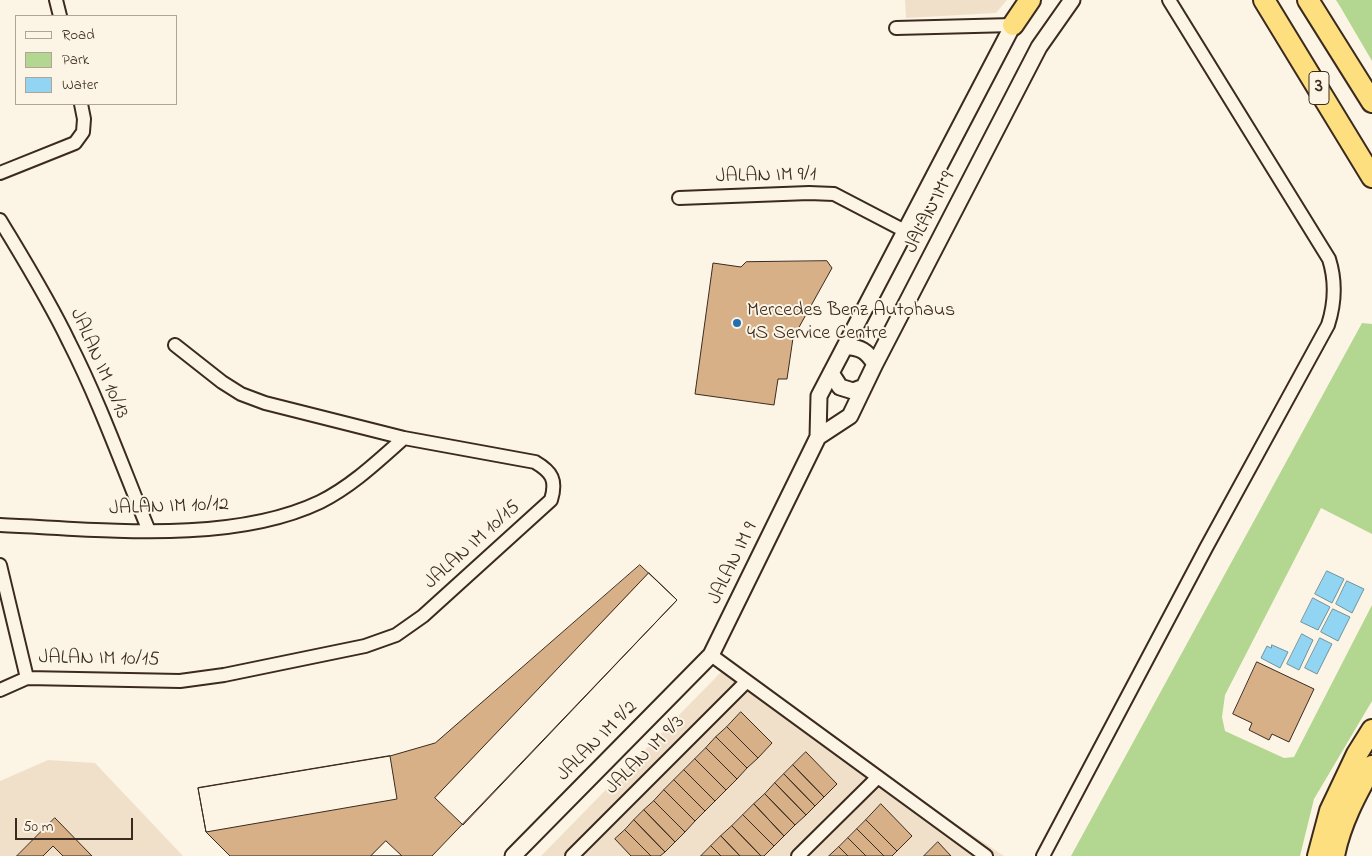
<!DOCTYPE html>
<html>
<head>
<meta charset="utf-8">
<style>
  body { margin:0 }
  #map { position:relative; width:1372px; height:856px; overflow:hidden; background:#fcf5e5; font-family:"Indie Flower",sans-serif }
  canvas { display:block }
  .legend { position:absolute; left:15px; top:15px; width:162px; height:90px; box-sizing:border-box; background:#fcf5e5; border:1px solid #afa495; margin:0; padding:6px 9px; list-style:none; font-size:15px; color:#3b2a1e }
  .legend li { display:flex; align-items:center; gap:10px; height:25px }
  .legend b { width:25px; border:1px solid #afa495 }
  .scale { position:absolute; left:15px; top:818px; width:118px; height:22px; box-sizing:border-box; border:2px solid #3b2a1e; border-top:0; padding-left:6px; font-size:15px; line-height:18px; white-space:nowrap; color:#3b2a1e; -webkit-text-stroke:4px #fcf5e5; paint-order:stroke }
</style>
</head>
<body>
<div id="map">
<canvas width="1372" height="856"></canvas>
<ul class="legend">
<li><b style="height:6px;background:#fcf5e5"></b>Road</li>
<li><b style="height:14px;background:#b3d691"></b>Park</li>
<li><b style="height:14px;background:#92d5f3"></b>Water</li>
</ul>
<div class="scale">50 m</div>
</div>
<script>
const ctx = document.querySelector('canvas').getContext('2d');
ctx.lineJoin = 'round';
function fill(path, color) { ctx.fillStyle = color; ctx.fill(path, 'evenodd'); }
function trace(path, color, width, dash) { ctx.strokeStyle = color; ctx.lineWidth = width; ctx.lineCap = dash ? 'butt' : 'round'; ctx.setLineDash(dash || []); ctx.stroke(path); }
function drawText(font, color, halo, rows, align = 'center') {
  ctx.font = font + ' "Indie Flower",sans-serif'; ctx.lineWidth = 4; ctx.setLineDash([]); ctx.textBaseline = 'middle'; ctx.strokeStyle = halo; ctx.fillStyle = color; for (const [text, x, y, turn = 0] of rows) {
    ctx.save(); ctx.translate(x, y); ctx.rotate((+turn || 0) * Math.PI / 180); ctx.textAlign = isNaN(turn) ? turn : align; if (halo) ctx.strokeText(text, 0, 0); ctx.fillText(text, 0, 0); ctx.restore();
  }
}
const built = new Path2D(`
  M 905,0 L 1007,0 L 996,13 L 906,18 Z
  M 724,669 L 1004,856 L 541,856 Z
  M 48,760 L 95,763 L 183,856 L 0,856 L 0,781 Z`);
const green = new Path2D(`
  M 1336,0 L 1372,0 L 1372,61 L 1341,8 Z
  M 1362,323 L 1372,324 L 1372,534 L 1321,508 L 1225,695 L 1222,717 L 1225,731 L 1284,758 L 1294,757 L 1372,605 L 1372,701 L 1314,799 L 1300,856 L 1071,856 Z`);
const water = new Path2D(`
  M 1327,571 L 1344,579 L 1332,603 L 1315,594 Z
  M 1347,581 L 1364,589 L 1352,613 L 1336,604 Z
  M 1313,598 L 1330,607 L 1318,630 L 1301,622 Z
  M 1333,609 L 1350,617 L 1338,641 L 1321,632 Z
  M 1302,634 L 1313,640 L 1299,670 L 1287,664 Z
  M 1320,638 L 1332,644 L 1317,674 L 1305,668 Z
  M 1272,645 L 1288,652 L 1280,668 L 1261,658 L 1267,646 L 1271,648 Z`);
const building = new Path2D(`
  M 827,261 L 832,268 L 793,338 L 787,379 L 778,379 L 774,405 L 695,394 L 713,263 L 741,267 L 746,262 Z
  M 640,565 L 677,600 L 432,856 L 230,856 L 206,832 L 198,788 L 390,756 L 435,743 Z
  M 649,573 L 677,600 L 463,825 L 435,798 Z
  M 1257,662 L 1314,689 L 1289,742 L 1272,734 L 1269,740 L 1249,730 L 1252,723 L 1233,714 Z
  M 741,712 L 772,743 L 758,758 L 727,727 Z
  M 727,727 L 758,758 L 747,768 L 716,737 Z
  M 716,737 L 747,768 L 737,779 L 706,748 Z
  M 706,748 L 737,779 L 726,790 L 695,759 Z
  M 806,752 L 837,784 L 824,797 L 793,765 Z
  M 390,756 L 397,799 L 206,832 L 198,788 Z
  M 695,759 L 726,790 L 715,801 L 684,770 Z
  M 793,765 L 824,797 L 815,806 L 784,774 Z
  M 684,770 L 715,801 L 705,811 L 674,780 Z
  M 784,774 L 815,806 L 806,815 L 775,783 Z
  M 674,780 L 705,811 L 695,821 L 664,790 Z
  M 775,783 L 806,815 L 795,825 L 765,794 Z
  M 664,790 L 695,821 L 685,832 L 654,801 Z
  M 765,794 L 795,825 L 784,836 L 754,804 Z
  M 654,801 L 685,832 L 675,842 L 644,810 Z
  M 754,804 L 784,836 L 774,846 L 743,815 Z
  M 881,804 L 912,836 L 897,851 L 866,820 Z
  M 644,810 L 675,842 L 665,852 L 634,820 Z
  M 743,815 L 774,846 L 764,856 L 761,856 L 732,826 Z
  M 55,818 L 92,856 L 63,856 L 53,846 L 43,856 L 17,856 Z
  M 634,820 L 665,852 L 660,856 L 651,856 L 625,830 Z
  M 866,820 L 897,851 L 892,856 L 884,856 L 857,829 Z
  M 732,826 L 761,856 L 740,856 L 721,836 Z
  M 857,829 L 884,856 L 866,856 L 848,838 Z
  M 625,830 L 651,856 L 631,856 L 615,839 Z
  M 721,836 L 740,856 L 721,856 L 711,846 Z
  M 848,838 L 866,856 L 848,856 L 839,847 Z
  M 386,841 L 402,856 L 371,856 Z
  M 938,842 L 951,856 L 924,856 Z
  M 711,846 L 721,856 L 701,856 Z
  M 839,847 L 848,856 L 829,856 Z`);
const minor = new Path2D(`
  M 56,0 L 60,16
  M 896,28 L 1013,25
  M 0,173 L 75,143 L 83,132 L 84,119 L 81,104
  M 679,198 L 809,193 L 834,194 L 905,231
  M 0,220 C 24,260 49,300 69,342 C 100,403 123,468 149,531
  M 0,525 C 98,529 230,545 320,502 C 352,486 378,461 404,438
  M 0,565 L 27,678
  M 711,655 L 986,856
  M 0,690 L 27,678 L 180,681 L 224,675 L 365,646 L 396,635 L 423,616 L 551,500 C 557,480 552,472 535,462 L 404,438 L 265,403 L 241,394 L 222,382 L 175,345
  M 572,856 L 746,682
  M 798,856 L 878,777
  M 1043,856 L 1206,548 L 1328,325 C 1335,303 1336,281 1329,259 L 1169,0`);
const tertiary = new Path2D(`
  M 845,346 C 861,348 866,350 875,364
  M 831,373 L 840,387 L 853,391 L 864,387
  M 818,437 L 850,416 L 875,364 L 1039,47 L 1072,0
  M 513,856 L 711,655 L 818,437 L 819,396 L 1013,25`);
const trunk = new Path2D(`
  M 1264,0 L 1372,177
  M 1308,0 L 1372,102
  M 1013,25 L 1030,0
  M 1318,856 L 1330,811 L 1357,754 L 1372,730
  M 1334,856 C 1340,824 1356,794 1372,766`);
const markers = [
  [737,323,5,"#1f6fb2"]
];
const shields = [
  [1319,88,20]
];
const shieldNames = [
  ["3",1319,88]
];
const streetNames = [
  ["JALAN IM 9/1",766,177,-1],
  ["JALAN IM 9",931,213,-63],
  ["JALAN IM 10/13",98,364,66],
  ["JALAN IM 10/12",169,508,-2],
  ["JALAN IM 10/15",473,546,-42],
  ["JALAN IM 9",734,564,-64],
  ["JALAN IM 10/15",99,660,1],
  ["JALAN IM 9/2",598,742,-45],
  ["JALAN IM 9/3",646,756,-45]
];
const poiNames = [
  ["Mercedes Benz Autohaus",747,312],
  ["4S Service Centre",747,335]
];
fill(built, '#f1e0c9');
fill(green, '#b3d691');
fill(water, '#92d5f3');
trace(water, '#6f919e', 1);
fill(building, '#d7b088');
trace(building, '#3b2a1e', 1);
trace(minor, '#3b2a1e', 16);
trace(tertiary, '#3b2a1e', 19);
trace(trunk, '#3b2a1e', 24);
trace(minor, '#fcf5e5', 12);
trace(tertiary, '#fcf5e5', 15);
trace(trunk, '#fedf80', 20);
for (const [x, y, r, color] of markers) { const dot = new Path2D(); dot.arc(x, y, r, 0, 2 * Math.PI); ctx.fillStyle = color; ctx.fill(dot); trace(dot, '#fcf5e5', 2); }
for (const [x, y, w] of shields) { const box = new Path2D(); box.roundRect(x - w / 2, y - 16.5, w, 33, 4); ctx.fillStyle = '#fcf5e5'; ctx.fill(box); trace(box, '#3b2a1e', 1); }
drawText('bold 19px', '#3b2a1e', null, shieldNames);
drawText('20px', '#3b2a1e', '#fcf5e5', streetNames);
drawText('20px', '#3b2a1e', '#fcf5e5', poiNames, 'left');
</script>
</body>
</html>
